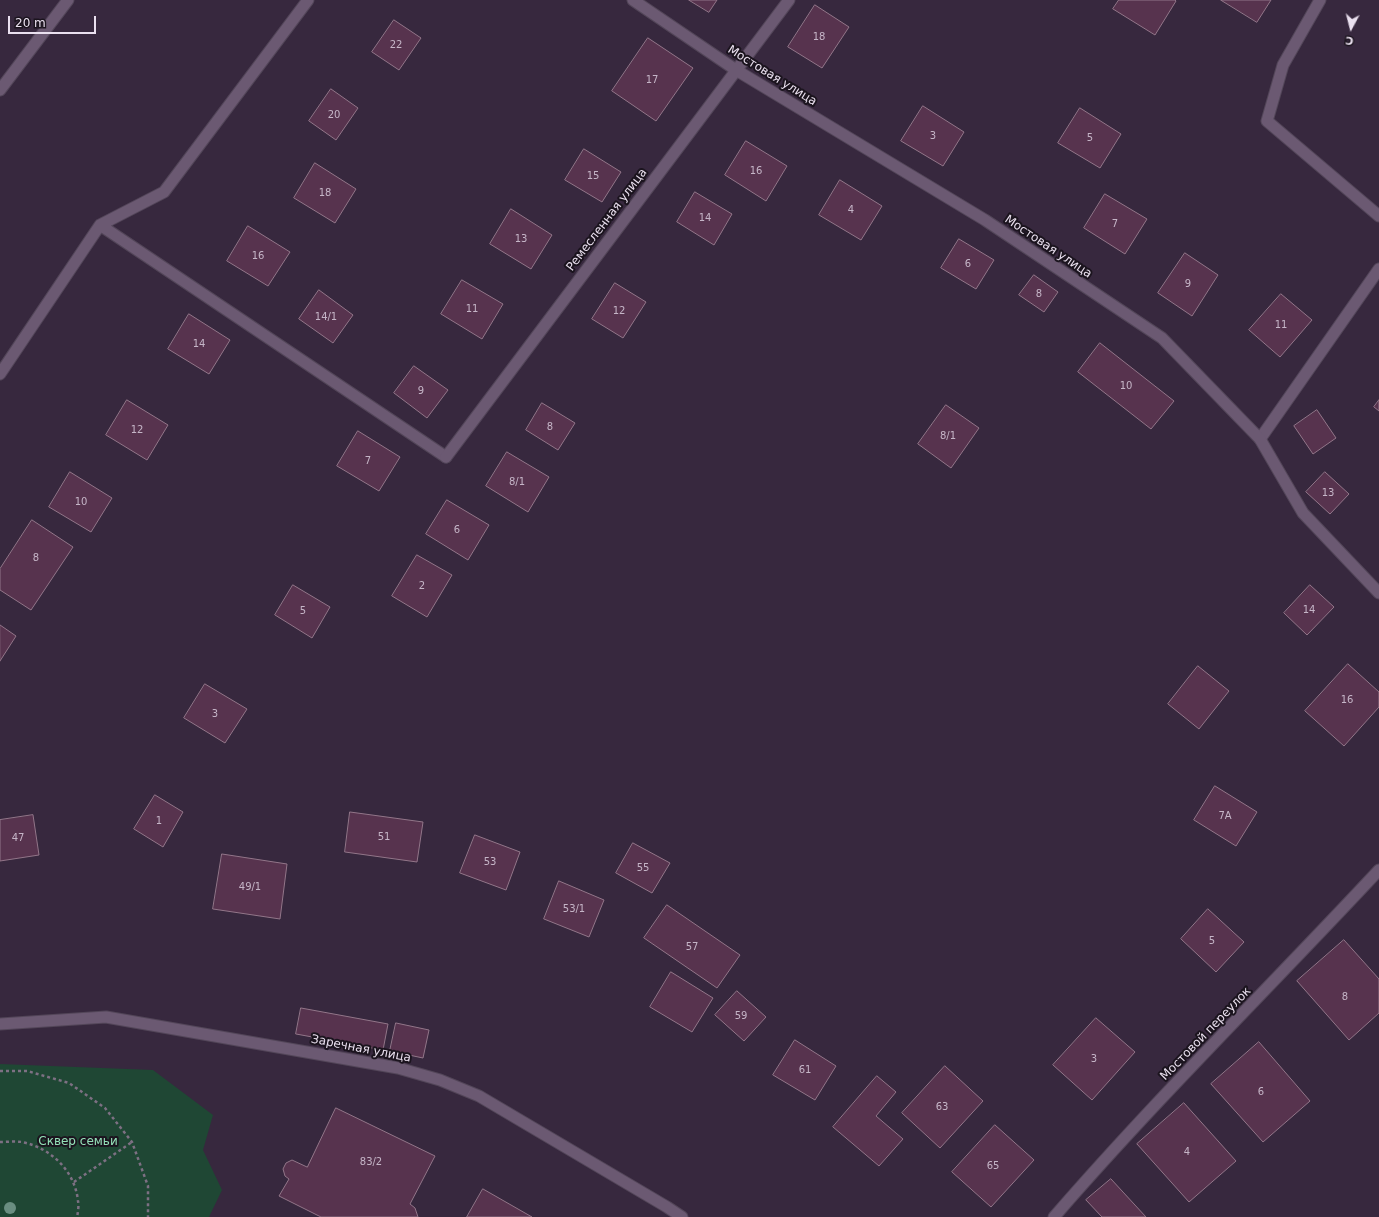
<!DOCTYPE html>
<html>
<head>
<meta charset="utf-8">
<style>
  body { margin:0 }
  #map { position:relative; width:1379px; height:1217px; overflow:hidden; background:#37283e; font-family:"DejaVu Sans",sans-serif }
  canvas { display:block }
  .north { position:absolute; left:1331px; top:8px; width:40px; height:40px; -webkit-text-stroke:3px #1b141e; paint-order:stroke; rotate:187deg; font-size:11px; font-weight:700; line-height:16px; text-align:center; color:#eae0ef }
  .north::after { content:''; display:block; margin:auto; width:14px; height:18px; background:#eae0ef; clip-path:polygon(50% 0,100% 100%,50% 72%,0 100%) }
  .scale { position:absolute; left:8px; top:16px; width:88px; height:18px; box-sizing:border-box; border:2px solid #eae0ef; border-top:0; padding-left:5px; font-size:12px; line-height:14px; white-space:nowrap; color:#eae0ef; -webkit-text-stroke:3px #1b141e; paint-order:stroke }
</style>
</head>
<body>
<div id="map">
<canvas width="1379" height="1217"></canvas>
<div class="north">С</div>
<div class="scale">20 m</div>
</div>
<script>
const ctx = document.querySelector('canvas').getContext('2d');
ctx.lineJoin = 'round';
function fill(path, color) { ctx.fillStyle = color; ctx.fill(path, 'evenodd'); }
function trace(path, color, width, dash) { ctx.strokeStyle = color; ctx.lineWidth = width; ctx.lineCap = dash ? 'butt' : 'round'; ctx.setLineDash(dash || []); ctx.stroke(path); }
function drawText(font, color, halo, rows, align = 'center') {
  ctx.font = font + ' "DejaVu Sans",sans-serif'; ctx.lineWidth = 4; ctx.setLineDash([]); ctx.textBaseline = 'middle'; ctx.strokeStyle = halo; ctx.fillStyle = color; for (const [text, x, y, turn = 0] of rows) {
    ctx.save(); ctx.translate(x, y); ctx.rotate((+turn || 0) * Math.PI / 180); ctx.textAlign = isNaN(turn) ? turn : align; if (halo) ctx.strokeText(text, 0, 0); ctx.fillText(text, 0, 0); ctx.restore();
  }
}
const green = new Path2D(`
  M 0,1064 L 153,1070 L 213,1115 L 203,1150 L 222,1190 L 209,1217 L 0,1217 Z`);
const building = new Path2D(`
  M 689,0 L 717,0 L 709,12 Z
  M 1119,0 L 1175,0 L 1176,1 L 1155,35 L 1113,9 Z
  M 1221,0 L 1271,0 L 1257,22 Z
  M 815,5 L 849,27 L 822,68 L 788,47 Z
  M 394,20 L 421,38 L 399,70 L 372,52 Z
  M 648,38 L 693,68 L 656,121 L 612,91 Z
  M 331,89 L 358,108 L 336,140 L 309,121 Z
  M 923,106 L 964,132 L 943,166 L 901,141 Z
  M 1080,108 L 1121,134 L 1100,168 L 1058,143 Z
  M 746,141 L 787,166 L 766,201 L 725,175 Z
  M 584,149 L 621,172 L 602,202 L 565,180 Z
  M 315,163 L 356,189 L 335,223 L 294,198 Z
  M 840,180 L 882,206 L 861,240 L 819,215 Z
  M 695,192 L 732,214 L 714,245 L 677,222 Z
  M 1105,194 L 1147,219 L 1125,254 L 1084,228 Z
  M 511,209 L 552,235 L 531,269 L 490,244 Z
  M 248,226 L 290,252 L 268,286 L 227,261 Z
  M 959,239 L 994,260 L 976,289 L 941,268 Z
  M 1185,253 L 1218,275 L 1192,316 L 1158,293 Z
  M 1034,275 L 1058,292 L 1044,312 L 1019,295 Z
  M 462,280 L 503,304 L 482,339 L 441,314 Z
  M 615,283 L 646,302 L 623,338 L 592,319 Z
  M 319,290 L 353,315 L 333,343 L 299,319 Z
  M 1281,294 L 1312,320 L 1280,357 L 1249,330 Z
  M 189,314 L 230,340 L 209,374 L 168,349 Z
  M 1100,343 L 1174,401 L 1151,429 L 1078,372 Z
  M 414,366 L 448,390 L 427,418 L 394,393 Z
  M 127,400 L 168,425 L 147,460 L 106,435 Z
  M 1379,400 L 1379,411 L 1374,407 Z
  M 542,403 L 575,423 L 558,450 L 526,430 Z
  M 946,405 L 979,428 L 951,468 L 918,444 Z
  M 1317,410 L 1336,438 L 1313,454 L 1294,426 Z
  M 358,431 L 400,457 L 379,491 L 337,466 Z
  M 507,452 L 549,477 L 528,512 L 486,486 Z
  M 70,472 L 112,498 L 91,532 L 49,507 Z
  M 1325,472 L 1349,494 L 1330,514 L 1306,492 Z
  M 447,500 L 489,525 L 468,560 L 426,534 Z
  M 32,520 L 73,547 L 31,610 L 0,590 L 0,569 Z
  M 417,555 L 452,575 L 427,617 L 392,596 Z
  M 293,585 L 330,607 L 312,638 L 275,615 Z
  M 1310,585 L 1334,607 L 1307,635 L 1284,613 Z
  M 0,625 L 16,636 L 0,661 Z
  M 1348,664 L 1379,692 L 1379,707 L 1344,746 L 1305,711 Z
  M 1198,666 L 1229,691 L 1199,729 L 1168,704 Z
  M 205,684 L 247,709 L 225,743 L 184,718 Z
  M 1215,786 L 1257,812 L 1236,846 L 1194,820 Z
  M 155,795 L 183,812 L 163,847 L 134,829 Z
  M 350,812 L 423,822 L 417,862 L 345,852 Z
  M 33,815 L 39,855 L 0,861 L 0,820 Z
  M 475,835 L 520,852 L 506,890 L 460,873 Z
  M 633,843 L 670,863 L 652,893 L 616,873 Z
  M 222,854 L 287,864 L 280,919 L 213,909 Z
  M 559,881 L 604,900 L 589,937 L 544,919 Z
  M 667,905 L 740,955 L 717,988 L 644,938 Z
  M 1208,909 L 1244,942 L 1216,972 L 1181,939 Z
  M 1344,940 L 1379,979 L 1379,1013 L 1349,1040 L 1297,981 Z
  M 671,972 L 713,998 L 692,1032 L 650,1007 Z
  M 737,991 L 766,1017 L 744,1041 L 715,1015 Z
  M 301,1008 L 388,1024 L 383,1050 L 296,1034 Z
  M 1096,1018 L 1135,1052 L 1092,1100 L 1053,1065 Z
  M 396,1023 L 429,1030 L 423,1058 L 390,1051 Z
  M 795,1040 L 836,1066 L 815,1100 L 773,1075 Z
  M 1259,1042 L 1310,1101 L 1263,1142 L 1211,1084 Z
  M 945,1066 L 983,1101 L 940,1148 L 902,1113 Z
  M 877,1076 L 896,1092 L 876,1116 L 903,1139 L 879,1166 L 833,1127 Z
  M 1184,1103 L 1236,1161 L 1189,1202 L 1137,1144 Z
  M 336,1108 L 435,1156 L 410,1204 L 415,1208 L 418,1217 L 321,1217 L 279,1196 L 289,1179 L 285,1176 L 283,1169 L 286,1163 L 292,1160 L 307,1167 Z
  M 995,1125 L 1034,1160 L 991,1207 L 952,1172 Z
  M 1111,1179 L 1146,1217 L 1102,1217 L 1086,1200 Z
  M 483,1189 L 532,1217 L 467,1217 Z`);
const path = new Path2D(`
  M 0,1071 L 27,1071 L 69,1083 L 105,1108 L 132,1142 L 148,1186 L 148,1217
  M 0,1142 C 7,1142 15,1141 22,1142 C 51,1148 75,1171 78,1201 C 79,1206 78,1212 77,1217
  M 74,1182 L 132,1142`);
const service = new Path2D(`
  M 1320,0 L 1283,65 L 1267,121 L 1379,216
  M 100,225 L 446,457
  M 0,374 L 100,225 L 164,192 L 308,0
  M 1260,439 L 1379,269`);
const minor = new Path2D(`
  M 633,0 L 736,70 L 985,220 L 1162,338 L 1260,439 L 1303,513 L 1379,593
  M 0,90 L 68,0
  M 446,457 L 789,0
  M 0,1024 L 106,1017 L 398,1068 L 440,1080 L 479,1096 L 667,1207 L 682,1217
  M 1054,1217 C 1158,1097 1271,986 1379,870`);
const trees = [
  [10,1208]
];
const numberNames = [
  ["18",819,37],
  ["22",396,45],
  ["17",652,80],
  ["20",334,115],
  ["3",933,136],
  ["5",1090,138],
  ["16",756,171],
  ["15",593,176],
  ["18",325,193],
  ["4",851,210],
  ["14",705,218],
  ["7",1115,224],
  ["13",521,239],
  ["16",258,256],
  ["6",968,264],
  ["9",1188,284],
  ["8",1039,294],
  ["11",472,309],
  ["12",619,311],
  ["14/1",326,317],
  ["11",1281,325],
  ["14",199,344],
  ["10",1126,386],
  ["9",421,391],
  ["8",550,427],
  ["12",137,430],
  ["8/1",948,436],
  ["7",368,461],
  ["8/1",517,482],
  ["13",1328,493],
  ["10",81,502],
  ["6",457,530],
  ["8",36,558],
  ["2",422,586],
  ["14",1309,610],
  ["5",303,611],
  ["16",1347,700],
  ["3",215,714],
  ["7А",1225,816],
  ["1",159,821],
  ["51",384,837],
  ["47",18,838],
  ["53",490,862],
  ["55",643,868],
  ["49/1",250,887],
  ["53/1",574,909],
  ["5",1212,941],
  ["57",692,947],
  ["8",1345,997],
  ["59",741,1016],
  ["3",1094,1059],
  ["61",805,1070],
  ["6",1261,1092],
  ["63",942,1107],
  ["4",1187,1152],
  ["83/2",371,1162],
  ["65",993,1166]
];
const streetNames = [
  ["Мостовая улица",772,76,32],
  ["Ремесленная улица",607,220,-53],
  ["Мостовая улица",1048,247,34],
  ["Мостовой переулок",1206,1034,-46],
  ["Заречная улица",361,1049,11]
];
const parkNames = [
  ["Сквер семьи",78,1142]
];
fill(green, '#1f4734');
fill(building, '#57334e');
trace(building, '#927689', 1);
trace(service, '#534659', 13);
trace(minor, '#534659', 13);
trace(path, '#7d7083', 2.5, [3, 3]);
trace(service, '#6b5972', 11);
trace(minor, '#6b5972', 11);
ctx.fillStyle = '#6a8e81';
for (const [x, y] of trees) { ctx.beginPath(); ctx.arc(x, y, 6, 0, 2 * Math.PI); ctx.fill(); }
drawText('10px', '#c5b5c7', null, numberNames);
drawText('12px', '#eae0ef', '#1b141e', streetNames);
drawText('12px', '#94e1b8', '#1b141e', parkNames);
</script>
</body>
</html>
